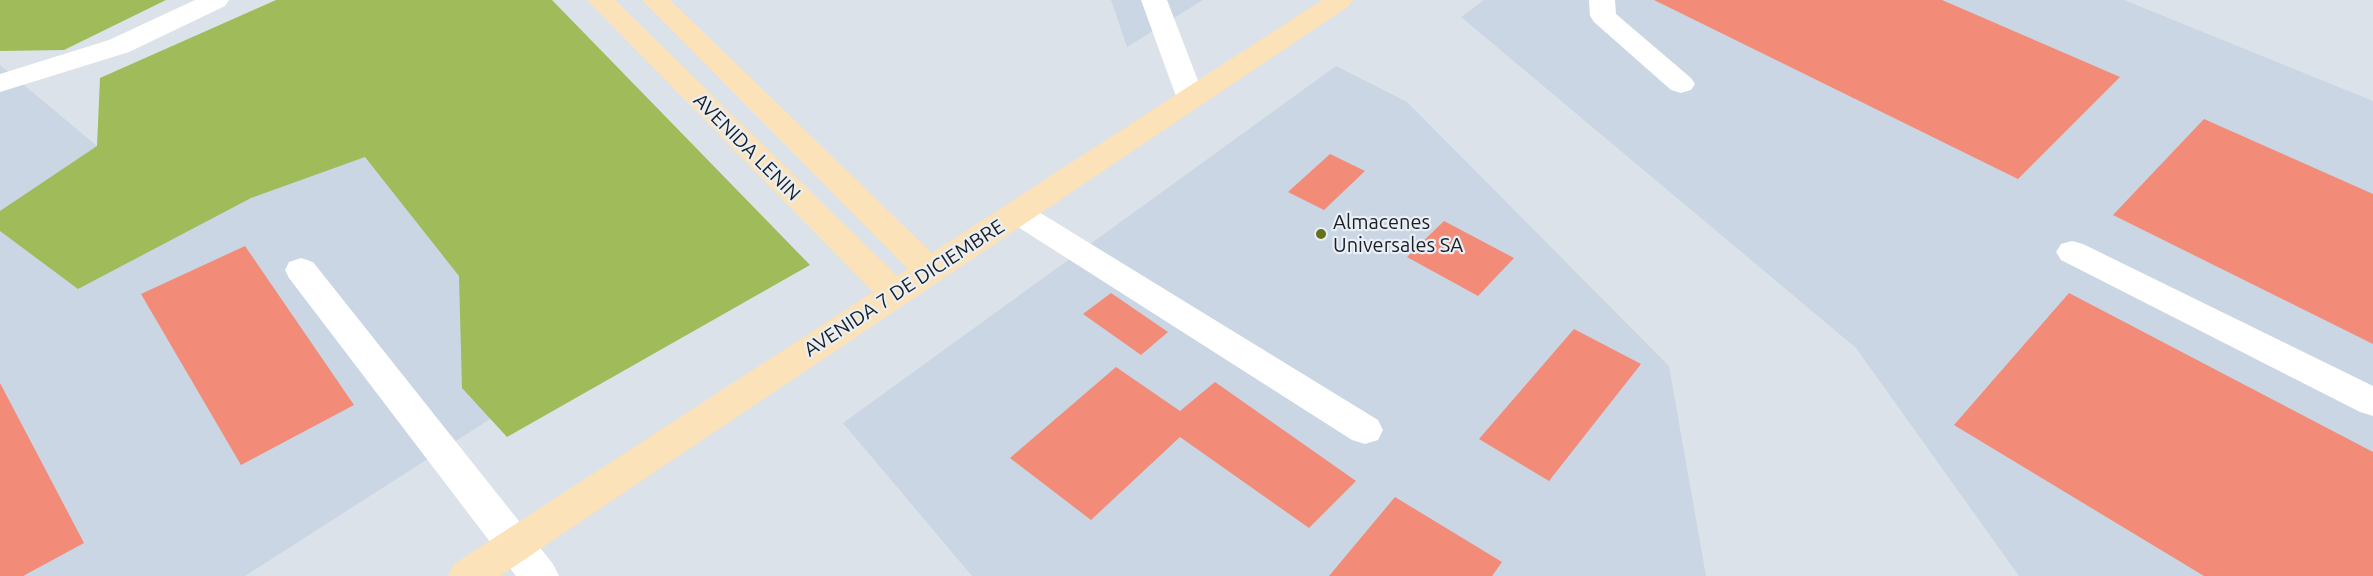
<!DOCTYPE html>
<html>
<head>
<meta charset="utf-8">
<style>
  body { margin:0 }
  canvas { display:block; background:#dce2e9 }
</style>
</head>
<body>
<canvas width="2373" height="576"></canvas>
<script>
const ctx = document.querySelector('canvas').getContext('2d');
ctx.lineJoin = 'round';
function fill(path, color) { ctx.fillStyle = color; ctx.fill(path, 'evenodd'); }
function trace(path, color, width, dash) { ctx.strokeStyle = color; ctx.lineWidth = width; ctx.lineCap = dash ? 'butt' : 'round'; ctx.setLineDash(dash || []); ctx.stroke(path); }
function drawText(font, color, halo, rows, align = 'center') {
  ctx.font = font + ' Ubuntu,sans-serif'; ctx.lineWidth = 4.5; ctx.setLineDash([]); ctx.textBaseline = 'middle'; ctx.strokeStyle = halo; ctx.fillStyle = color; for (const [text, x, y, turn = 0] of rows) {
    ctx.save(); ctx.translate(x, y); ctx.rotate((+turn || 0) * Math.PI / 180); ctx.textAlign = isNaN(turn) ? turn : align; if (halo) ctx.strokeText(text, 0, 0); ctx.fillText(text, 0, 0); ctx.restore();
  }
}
const built = new Path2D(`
  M 1111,0 L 1203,0 L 1127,47 Z
  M 1484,0 L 2124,0 L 2373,101 L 2373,576 L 2019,576 L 1856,348 L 1461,17 Z
  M 0,65 L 97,146 L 365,156 L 587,357 L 245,576 L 0,576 Z
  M 1336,66 L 1407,102 L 1669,366 L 1706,576 L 972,576 L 843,423 Z`);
const forest = new Path2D(`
  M 0,0 L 166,0 L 64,50 L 0,51 Z
  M 276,0 L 552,0 L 810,265 L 507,437 L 462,388 L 459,276 L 365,157 L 251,198 L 78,289 L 0,231 L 0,211 L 97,146 L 100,78 Z`);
const building = new Path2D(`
  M 1654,0 L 1942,0 L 2120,77 L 2018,179 Z
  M 2204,119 L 2373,194 L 2373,344 L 2113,215 Z
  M 1330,154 L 1365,171 L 1324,210 L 1288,192 Z
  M 1444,221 L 1514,258 L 1478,296 L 1407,257 Z
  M 245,246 L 354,405 L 241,465 L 141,294 Z
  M 1111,293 L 1168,332 L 1141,355 L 1083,314 Z
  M 2069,293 L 2373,452 L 2373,576 L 2204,576 L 1954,425 Z
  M 1574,329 L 1641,364 L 1549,481 L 1479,439 Z
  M 1116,367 L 1180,411 L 1215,382 L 1356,481 L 1309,528 L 1180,437 L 1091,520 L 1010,458 Z
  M 0,383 L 84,543 L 23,576 L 0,576 Z
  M 1395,497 L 1502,562 L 1492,576 L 1329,576 Z`);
const minor = new Path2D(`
  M 195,0 L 229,0 L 225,6 L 129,52 L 0,92 L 0,74 L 109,40 Z
  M 1141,0 L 1167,0 L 1205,99 L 1201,105 L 1191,108 L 1181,105 L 1177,99 Z
  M 1589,0 L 1615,0 L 1616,14 L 1691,78 L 1695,84 L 1691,90 L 1681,93 L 1671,90 L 1594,22 L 1590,16 Z
  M 1018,202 L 1029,206 L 1378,420 L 1383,430 L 1378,440 L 1365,444 L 1352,440 L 1007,220 L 1002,213 L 1007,206 Z
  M 2072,241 L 2083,244 L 2373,386 L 2373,416 L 2360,412 L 2061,260 L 2056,252 L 2061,244 Z
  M 301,258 L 313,262 L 553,564 L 559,576 L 516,576 L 289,278 L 285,270 L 289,262 Z`);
const major = new Path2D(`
  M 587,0 L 615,0 L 897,276 L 908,269 L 642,0 L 670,0 L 932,253 L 1322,0 L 1353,0 L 1349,6 L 500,576 L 448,576 L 454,564 L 873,292 Z`);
const markers = [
  [1321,234,6,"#66711b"]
];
const streetNames = [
  ["AVENIDA LENIN",747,147,45],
  ["AVENIDA 7 DE DICIEMBRE",904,288,-33]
];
const poiNames = [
  ["Almacenes",1333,222],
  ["Universales SA",1333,245]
];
fill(built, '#cad6e3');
fill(forest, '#a0bb59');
fill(building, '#f28b78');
fill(minor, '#fff');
fill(major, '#fce2b8');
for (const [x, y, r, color] of markers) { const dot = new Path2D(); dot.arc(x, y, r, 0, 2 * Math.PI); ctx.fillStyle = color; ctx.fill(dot); trace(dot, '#e9eff6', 2); }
drawText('20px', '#1c1f21', '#e9eff6', streetNames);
drawText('20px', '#1c1f21', '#e9eff6', poiNames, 'left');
</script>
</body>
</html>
